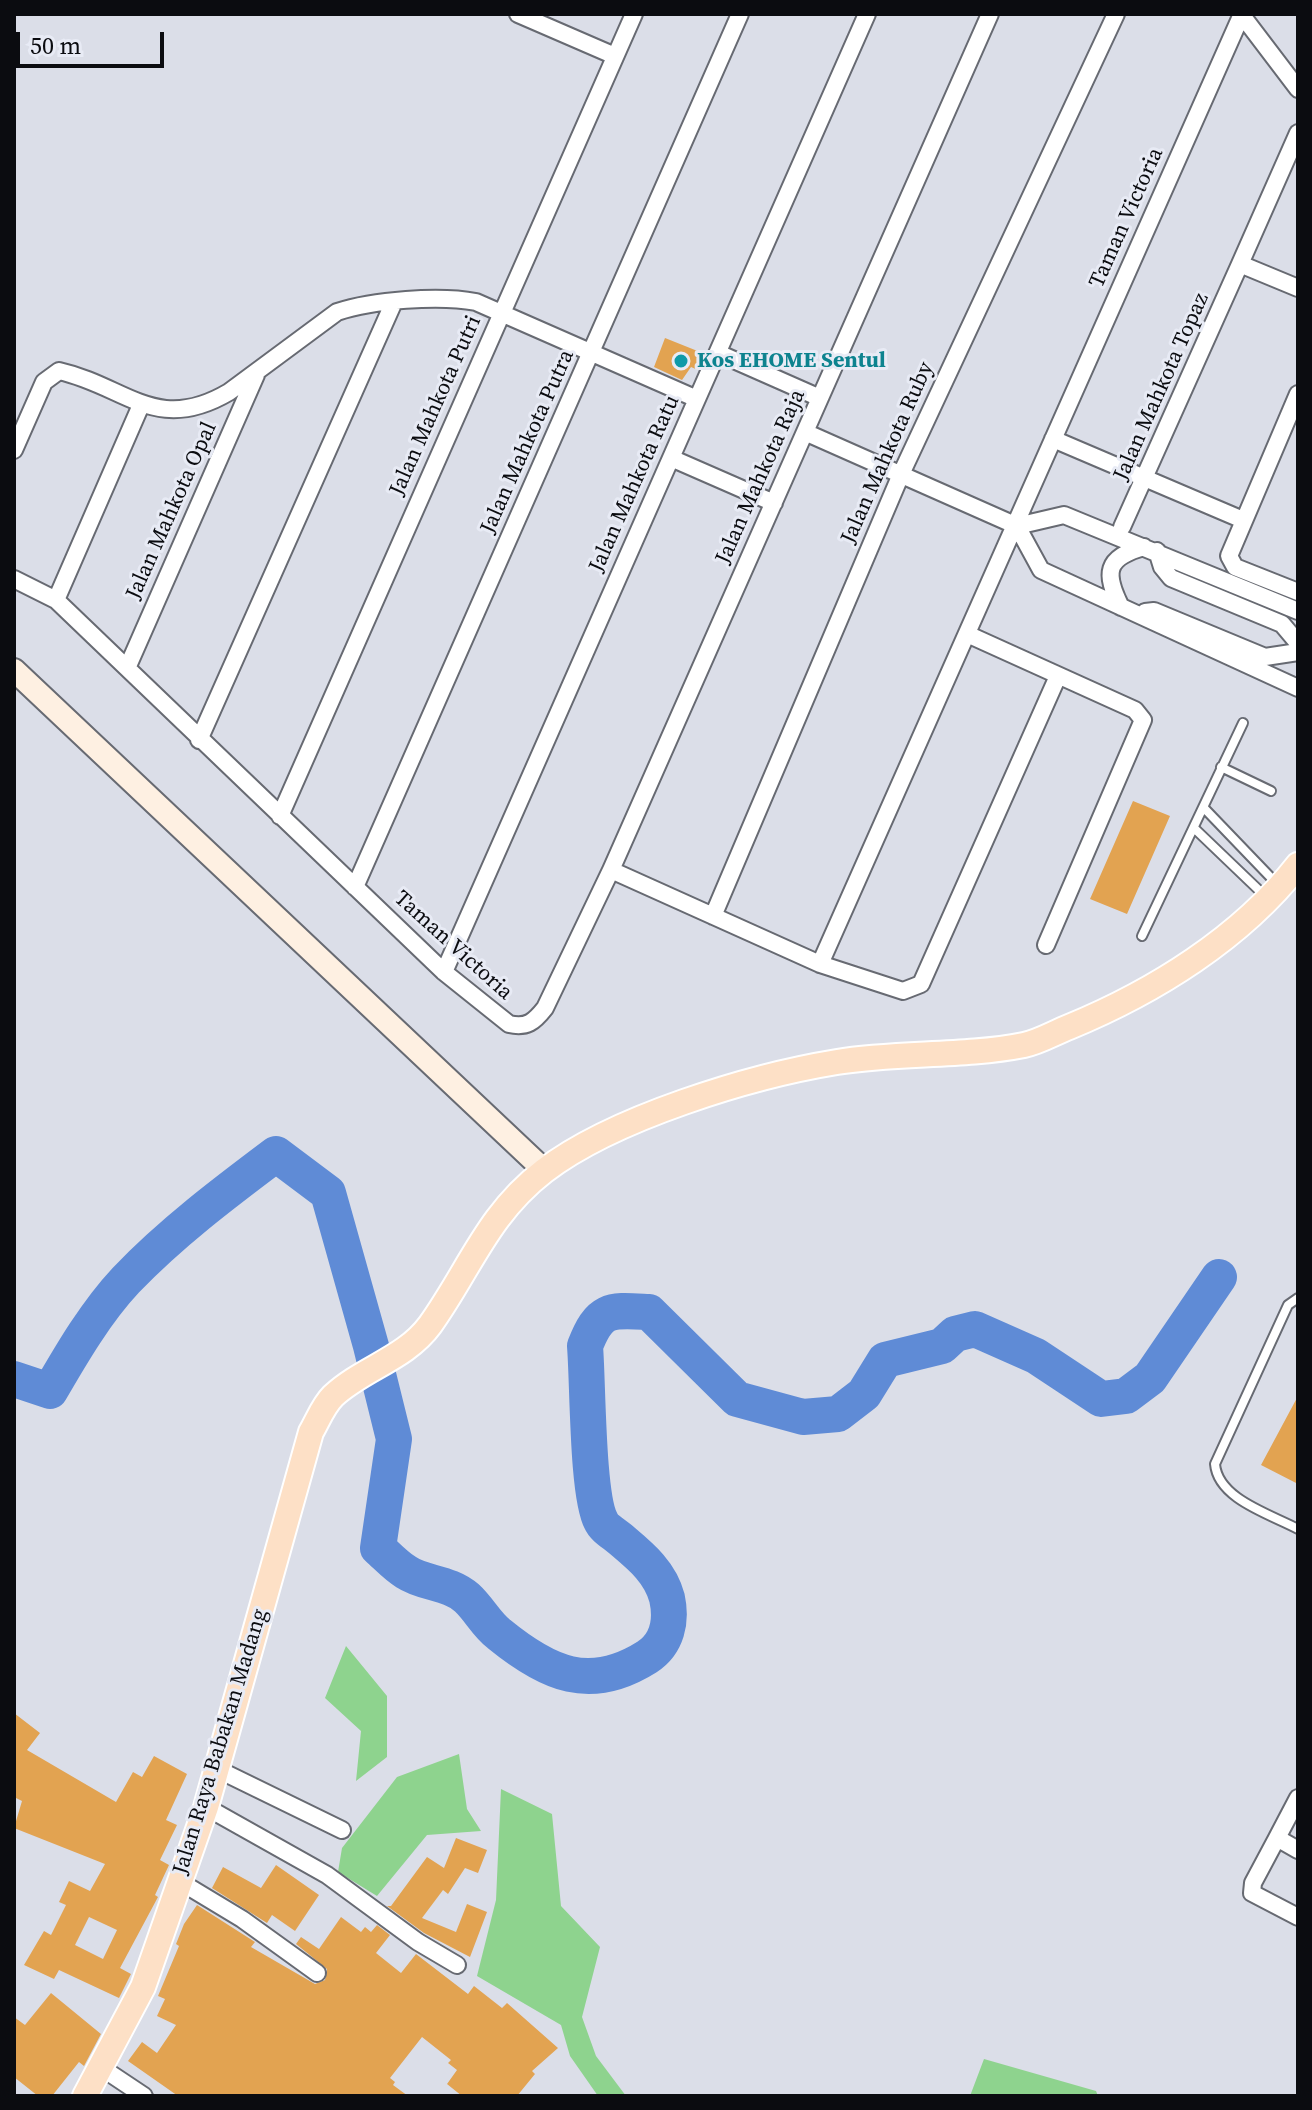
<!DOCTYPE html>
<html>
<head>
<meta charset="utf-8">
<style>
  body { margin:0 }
  #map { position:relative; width:1312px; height:2110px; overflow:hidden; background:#dbdee8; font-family:"Source Serif 4",serif }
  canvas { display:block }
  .frame { position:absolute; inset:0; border:16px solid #0b0c10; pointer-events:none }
  .scale { position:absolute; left:16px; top:32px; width:148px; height:36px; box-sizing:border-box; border:4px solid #0b0c10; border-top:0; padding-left:10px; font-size:24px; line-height:28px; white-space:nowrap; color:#0b0c10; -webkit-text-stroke:6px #e8ebf5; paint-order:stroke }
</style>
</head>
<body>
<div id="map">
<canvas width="1312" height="2110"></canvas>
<div class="frame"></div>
<div class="scale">50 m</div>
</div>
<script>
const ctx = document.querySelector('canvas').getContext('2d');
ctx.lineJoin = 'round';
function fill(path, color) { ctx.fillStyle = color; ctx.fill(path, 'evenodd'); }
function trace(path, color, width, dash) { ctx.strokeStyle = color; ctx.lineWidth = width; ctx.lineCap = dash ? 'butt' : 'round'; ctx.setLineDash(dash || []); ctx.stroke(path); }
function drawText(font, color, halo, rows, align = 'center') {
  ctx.font = font + ' "Source Serif 4",serif'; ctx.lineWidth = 6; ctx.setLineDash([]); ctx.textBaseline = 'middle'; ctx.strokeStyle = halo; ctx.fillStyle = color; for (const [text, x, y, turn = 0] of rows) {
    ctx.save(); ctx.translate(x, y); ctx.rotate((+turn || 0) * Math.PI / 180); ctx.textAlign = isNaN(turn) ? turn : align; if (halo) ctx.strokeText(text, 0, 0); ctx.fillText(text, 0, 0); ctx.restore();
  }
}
const green = new Path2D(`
  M 346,1646 L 387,1696 L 387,1757 L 356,1781 L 361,1731 L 325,1698 Z
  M 459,1754 L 467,1809 L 481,1831 L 427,1835 L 377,1896 L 338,1872 L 342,1848 L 397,1777 Z
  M 501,1789 L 552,1814 L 561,1906 L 600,1947 L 582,2017 L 596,2056 L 626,2096 L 598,2096 L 570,2056 L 561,2025 L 477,1976 L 496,1900 Z
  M 984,2059 L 1096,2091 L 1098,2096 L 970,2096 Z`);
const river = new Path2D(`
  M 14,1379 L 50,1391 C 72,1353 96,1312 126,1280 C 171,1233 224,1193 276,1154 L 328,1193 L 371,1346 L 394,1439 L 378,1548 C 387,1556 396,1566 406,1572 C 424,1584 449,1582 467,1598 C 479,1609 486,1624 499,1634 C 548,1674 590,1693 647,1657 C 667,1644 672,1621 667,1598 C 660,1571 639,1555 619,1538 C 613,1533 604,1528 601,1521 C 587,1495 588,1382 585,1346 C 600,1307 611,1310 649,1312 L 737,1399 L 803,1417 L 838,1414 L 864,1394 L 885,1360 L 942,1346 L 955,1334 L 975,1329 L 1036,1356 L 1101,1399 L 1126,1396 L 1150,1378 L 1219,1277`);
const building = new Path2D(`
  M 665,338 L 705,354 L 698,370 L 691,367 L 682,380 L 654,367 Z
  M 1133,801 L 1170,816 L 1127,914 L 1090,899 Z
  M 1298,1396 L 1298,1484 L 1261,1465 Z
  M 14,1713 L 40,1733 L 27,1750 L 116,1802 L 133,1772 L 142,1777 L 154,1756 L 187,1774 L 166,1820 L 177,1825 L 160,1860 L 169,1865 L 155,1895 L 158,1897 L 120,1968 L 131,1974 L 119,1998 L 59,1970 L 54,1979 L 24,1965 L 44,1931 L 51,1935 L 66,1905 L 59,1902 L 69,1881 L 90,1891 L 105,1864 L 14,1828 L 22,1801 L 14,1797 ZM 89,1917 L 117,1930 L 103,1959 L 75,1945 Z
  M 456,1838 L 487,1850 L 478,1873 L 465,1868 L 448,1894 L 443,1890 L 422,1918 L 456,1932 L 467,1904 L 487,1912 L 470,1957 L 424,1933 L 387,1906 L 391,1906 L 427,1857 L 444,1868 Z
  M 276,1865 L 319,1895 L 295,1931 L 272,1915 L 267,1923 L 212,1888 L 223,1867 L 261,1888 Z
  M 197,1905 L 255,1942 L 251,1947 L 315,1984 L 325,1980 L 327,1969 L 296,1944 L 301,1937 L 319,1949 L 341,1917 L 361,1932 L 365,1927 L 371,1932 L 377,1925 L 390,1935 L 376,1953 L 401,1973 L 416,1954 L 468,1994 L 474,1986 L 502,2008 L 507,2003 L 558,2048 L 532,2071 L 535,2074 L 517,2096 L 462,2096 L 447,2084 L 457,2070 L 448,2063 L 451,2060 L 422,2037 L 390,2078 L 395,2082 L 393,2085 L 408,2096 L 178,2096 L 128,2061 L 142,2042 L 157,2053 L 176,2025 L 157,2016 L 165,1999 L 158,1996 L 179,1946 L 176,1944 L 184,1924 Z
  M 51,1993 L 101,2034 L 84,2066 L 79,2062 L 52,2096 L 38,2096 L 14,2077 L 14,2017 L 25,2025 Z`);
const lane = new Path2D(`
  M 1221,767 L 1271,791
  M 1204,808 L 1277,884
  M 1194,828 L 1265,896
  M 1142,936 L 1243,723
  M 1298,1298 L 1288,1305 L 1215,1464 C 1218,1499 1270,1514 1298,1529`);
const street = new Path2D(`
  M 518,14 L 615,56
  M 1241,14 L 1298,89
  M 1298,133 L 1240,264 L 1298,288
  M 718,353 L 820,398
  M 1298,394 L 1229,556 L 1235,567 L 1298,592
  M 807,433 L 1017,526
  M 1053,439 L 1243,520
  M 14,450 L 44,382 L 59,371 C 126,386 156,435 229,392 L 337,312 C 373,300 439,295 476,302 L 697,399
  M 671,458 L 774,503
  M 1017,526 L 1041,570 L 1298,688
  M 1017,526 L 1064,515 L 1298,611
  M 1122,527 L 1240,264
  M 1157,551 L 1162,567 L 1171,578 L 1282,624 L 1298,643
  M 14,579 L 56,600 L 444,972 L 509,1024 C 527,1028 534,1022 545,1008 L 611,870 L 820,964 L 903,991 L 921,984 L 1058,676
  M 56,600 L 141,405
  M 1121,607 C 1104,573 1105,558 1144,547
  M 1145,612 L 1154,611 L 1265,657 L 1298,652
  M 967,634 L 1135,710 L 1143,720 L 1046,945
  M 128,666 L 256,375
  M 199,740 L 393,304
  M 280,816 L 634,14
  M 611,870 L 990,14
  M 355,887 L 740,14
  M 713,916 L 902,472 L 1116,14
  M 820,964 L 1242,14
  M 444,972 L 867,14
  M 217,1769 L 342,1830
  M 1298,1798 L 1277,1838 L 1298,1850
  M 206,1807 L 327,1875 L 418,1942 L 457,1965
  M 1277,1838 L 1253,1883 L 1252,1893 L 1298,1917
  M 179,1881 L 242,1919 L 317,1973
  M 102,2068 L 144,2096`);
const secondary = new Path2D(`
  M 14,670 L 544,1170`);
const primary = new Path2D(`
  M 85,2096 L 143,1987 L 206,1807 L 311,1432 C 318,1420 323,1406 333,1396 C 363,1368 405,1359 430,1325 C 470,1269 487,1215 544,1171 C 613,1118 751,1076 837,1062 C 898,1052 963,1057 1024,1045 C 1039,1042 1054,1033 1069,1027 C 1154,992 1241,938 1298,865`);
const markers = [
  [681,361,8,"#0f9aa8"]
];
const streetNames = [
  ["Taman Victoria",1127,218,-66],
  ["Jalan Mahkota Topaz",1162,387,-66],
  ["Jalan Mahkota Putri",436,406,-66],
  ["Jalan Mahkota Putra",528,442,-66],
  ["Jalan Mahkota Ruby",888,453,-66],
  ["Jalan Mahkota Raja",761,477,-66],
  ["Jalan Mahkota Ratu",635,484,-66],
  ["Jalan Mahkota Opal",172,511,-66],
  ["Taman Victoria",453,946,42],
  ["Jalan Raya Babakan Madang",221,1742,-73]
];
const cultureNames = [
  ["Kos EHOME Sentul",697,361]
];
fill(green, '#8ed38e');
trace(river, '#5f8bd6', 36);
fill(building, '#e2a351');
trace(lane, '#676a72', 12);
trace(street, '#676a72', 20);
trace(secondary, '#676a72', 26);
trace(primary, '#fff', 28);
trace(lane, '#fff', 8);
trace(street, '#fff', 16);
trace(secondary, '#fef0e2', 22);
trace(primary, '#fde0c6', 24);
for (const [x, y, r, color] of markers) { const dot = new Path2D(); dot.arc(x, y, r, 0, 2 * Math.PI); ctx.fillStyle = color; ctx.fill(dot); trace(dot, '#e8ebf5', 3); }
drawText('22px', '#0b0c10', '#e8ebf5', streetNames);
drawText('bold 22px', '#0d838f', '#e8ebf5', cultureNames, 'left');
</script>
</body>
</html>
